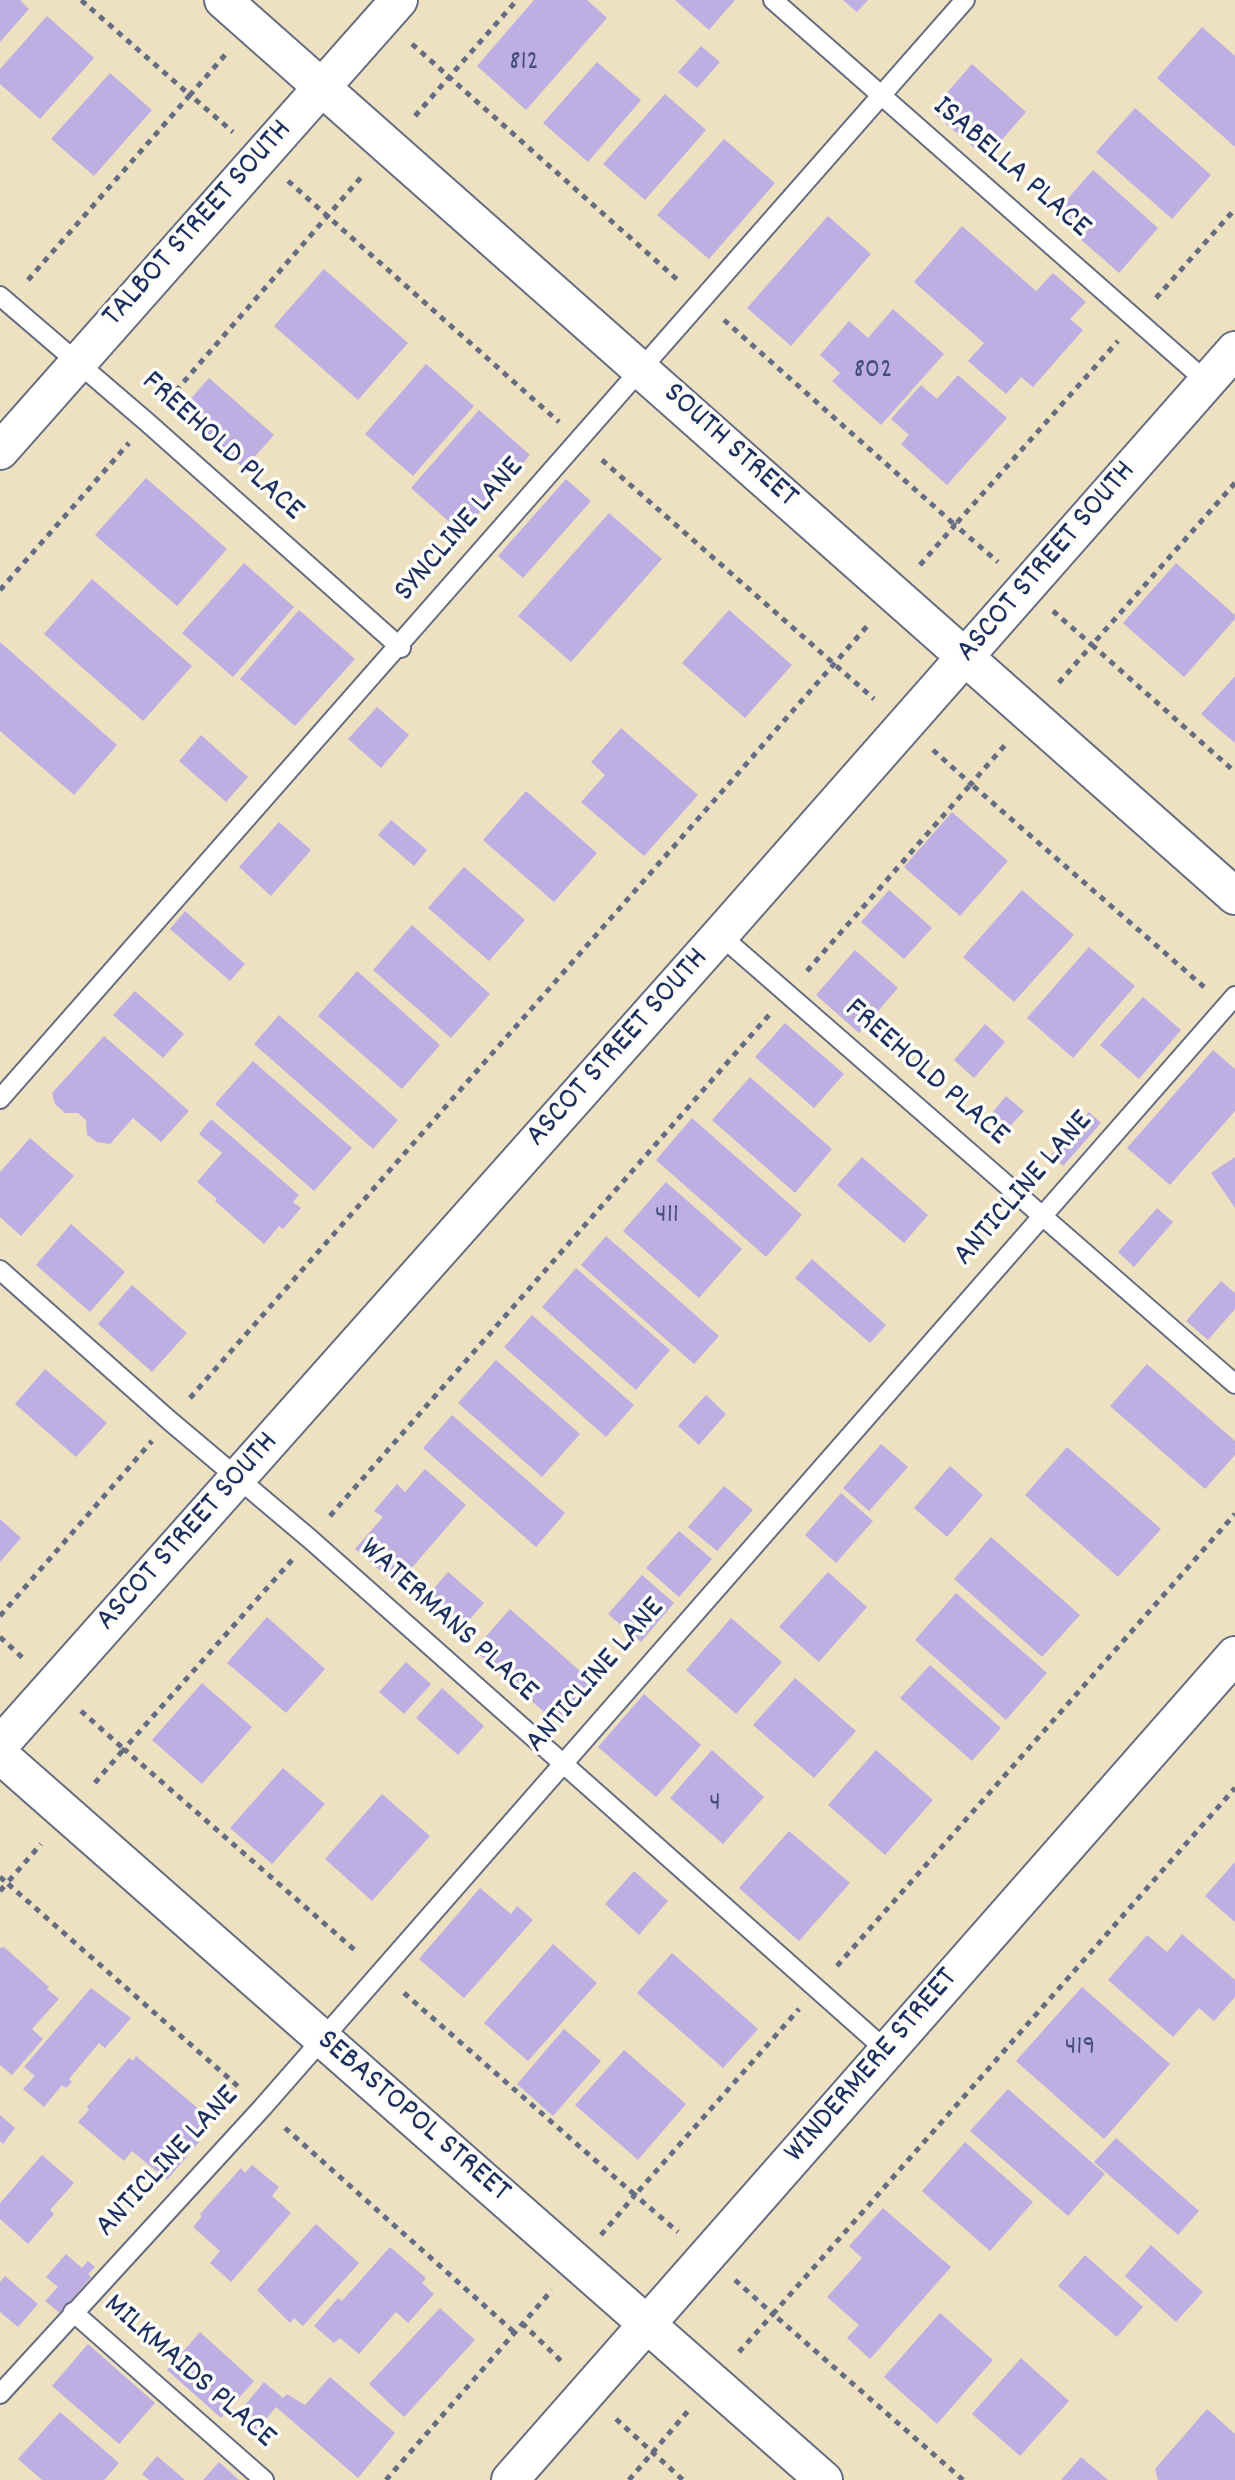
<!DOCTYPE html>
<html>
<head>
<meta charset="utf-8">
<style>
  body { margin:0 }
  canvas { display:block; background:#ede1c2 }
</style>
</head>
<body>
<canvas width="1235" height="2480"></canvas>
<script>
const ctx = document.querySelector('canvas').getContext('2d');
ctx.lineJoin = 'round';
function fill(path, color) { ctx.fillStyle = color; ctx.fill(path, 'evenodd'); }
function trace(path, color, width, dash) { ctx.strokeStyle = color; ctx.lineWidth = width; ctx.lineCap = dash ? 'butt' : 'round'; ctx.setLineDash(dash || []); ctx.stroke(path); }
function drawText(font, color, halo, rows, align = 'center') {
  ctx.font = font + ' Dekko,sans-serif'; ctx.lineWidth = 7; ctx.setLineDash([]); ctx.textBaseline = 'middle'; ctx.strokeStyle = halo; ctx.fillStyle = color; for (const [text, x, y, turn = 0] of rows) {
    ctx.save(); ctx.translate(x, y); ctx.rotate((+turn || 0) * Math.PI / 180); ctx.textAlign = isNaN(turn) ? turn : align; if (halo) ctx.strokeText(text, 0, 0); ctx.fillText(text, 0, 0); ctx.restore();
  }
}
const building = new Path2D(`
  M 0,0 L 20,0 L 29,9 L 0,42 Z
  M 534,0 L 587,0 L 607,18 L 526,110 L 477,66 Z
  M 675,0 L 735,0 L 709,30 Z
  M 843,0 L 868,0 L 857,12 Z
  M 47,16 L 94,58 L 40,119 L 0,84 L 0,69 Z
  M 1202,27 L 1235,56 L 1235,147 L 1157,78 Z
  M 701,46 L 720,62 L 697,88 L 678,72 Z
  M 597,62 L 641,100 L 588,162 L 543,123 Z
  M 972,64 L 1026,112 L 986,158 L 931,111 Z
  M 110,73 L 152,110 L 94,176 L 51,139 Z
  M 665,94 L 706,130 L 645,200 L 603,164 Z
  M 1135,108 L 1211,175 L 1172,219 L 1096,152 Z
  M 724,139 L 775,183 L 709,259 L 657,215 Z
  M 1093,170 L 1158,228 L 1119,273 L 1053,215 Z
  M 828,216 L 871,254 L 791,346 L 747,308 Z
  M 962,226 L 1036,291 L 1053,273 L 1086,302 L 1070,319 L 1083,330 L 1033,387 L 1021,377 L 1006,394 L 968,361 L 984,343 L 914,282 Z
  M 324,269 L 408,343 L 358,400 L 274,326 Z
  M 893,309 L 944,354 L 881,425 L 832,381 L 840,373 L 820,355 L 849,321 L 868,338 Z
  M 426,364 L 474,406 L 413,476 L 365,434 Z
  M 958,375 L 1007,418 L 947,485 L 901,444 L 909,435 L 891,419 L 921,385 L 937,399 Z
  M 209,378 L 274,435 L 244,469 L 179,412 Z
  M 479,410 L 530,455 L 462,533 L 411,488 Z
  M 146,478 L 227,549 L 177,606 L 95,535 Z
  M 566,479 L 591,501 L 523,578 L 498,556 Z
  M 609,513 L 662,559 L 571,662 L 518,616 Z
  M 244,563 L 294,607 L 233,677 L 182,633 Z
  M 1176,563 L 1235,615 L 1235,619 L 1184,677 L 1123,623 Z
  M 92,579 L 192,666 L 143,721 L 44,634 Z
  M 299,610 L 355,659 L 295,726 L 240,679 Z
  M 729,610 L 792,665 L 745,718 L 682,663 Z
  M 0,642 L 117,745 L 74,795 L 0,731 Z
  M 1235,676 L 1235,743 L 1201,714 Z
  M 377,707 L 409,735 L 381,768 L 348,739 Z
  M 621,728 L 698,795 L 644,856 L 581,802 L 605,775 L 591,762 Z
  M 201,735 L 248,777 L 226,802 L 179,761 Z
  M 526,791 L 597,853 L 554,902 L 483,840 Z
  M 952,812 L 1008,861 L 960,916 L 904,867 Z
  M 391,820 L 427,850 L 414,866 L 378,835 Z
  M 279,822 L 311,850 L 271,896 L 239,867 Z
  M 464,867 L 525,920 L 489,961 L 428,908 Z
  M 889,890 L 932,928 L 904,959 L 861,922 Z
  M 1022,890 L 1074,935 L 1014,1002 L 963,957 Z
  M 185,911 L 245,964 L 230,981 L 170,929 Z
  M 412,925 L 490,994 L 451,1038 L 373,970 Z
  M 1089,947 L 1135,986 L 1073,1058 L 1027,1018 Z
  M 855,950 L 898,988 L 859,1033 L 816,995 Z
  M 357,971 L 440,1045 L 402,1089 L 318,1016 Z
  M 135,991 L 184,1034 L 163,1058 L 113,1015 Z
  M 1143,997 L 1181,1030 L 1139,1079 L 1100,1045 Z
  M 279,1015 L 398,1120 L 373,1149 L 254,1044 Z
  M 785,1023 L 844,1074 L 814,1108 L 755,1057 Z
  M 985,1024 L 1005,1042 L 974,1078 L 954,1060 Z
  M 104,1036 L 189,1111 L 161,1142 L 133,1118 L 110,1144 L 97,1142 L 87,1135 L 86,1120 L 78,1113 L 65,1113 L 55,1104 L 52,1093 Z
  M 1213,1050 L 1235,1069 L 1235,1111 L 1170,1185 L 1127,1148 Z
  M 253,1061 L 352,1148 L 314,1191 L 215,1104 Z
  M 750,1077 L 832,1149 L 795,1193 L 712,1120 Z
  M 1006,1096 L 1024,1111 L 1003,1134 L 986,1120 Z
  M 1089,1112 L 1101,1123 L 1063,1166 L 1051,1155 Z
  M 692,1118 L 802,1215 L 766,1257 L 656,1160 Z
  M 211,1119 L 299,1195 L 293,1202 L 301,1208 L 283,1229 L 279,1226 L 264,1244 L 215,1201 L 217,1199 L 197,1182 L 222,1153 L 199,1134 Z
  M 30,1138 L 74,1176 L 21,1236 L 0,1217 L 0,1172 Z
  M 862,1157 L 928,1215 L 904,1243 L 837,1185 Z
  M 1235,1157 L 1235,1208 L 1211,1173 Z
  M 666,1182 L 742,1249 L 699,1298 L 623,1231 Z
  M 1157,1208 L 1173,1222 L 1134,1267 L 1118,1252 Z
  M 71,1224 L 125,1272 L 90,1312 L 36,1265 Z
  M 606,1236 L 719,1336 L 694,1364 L 581,1265 Z
  M 812,1259 L 886,1325 L 870,1343 L 795,1278 Z
  M 576,1268 L 670,1350 L 636,1390 L 542,1307 Z
  M 1221,1281 L 1235,1293 L 1235,1309 L 1208,1340 L 1186,1321 Z
  M 132,1285 L 187,1333 L 152,1372 L 98,1324 Z
  M 532,1315 L 634,1405 L 606,1437 L 504,1347 Z
  M 496,1360 L 580,1434 L 542,1477 L 458,1403 Z
  M 1147,1364 L 1235,1441 L 1235,1455 L 1205,1489 L 1110,1406 Z
  M 45,1369 L 107,1423 L 76,1457 L 15,1404 Z
  M 706,1395 L 726,1414 L 699,1445 L 678,1426 Z
  M 452,1415 L 565,1513 L 536,1547 L 423,1448 Z
  M 881,1444 L 908,1467 L 869,1511 L 843,1488 Z
  M 1067,1447 L 1161,1529 L 1118,1577 L 1025,1495 Z
  M 950,1466 L 983,1495 L 947,1537 L 914,1508 Z
  M 425,1469 L 466,1505 L 397,1585 L 355,1549 L 383,1517 L 374,1511 L 397,1484 L 405,1492 Z
  M 724,1486 L 753,1510 L 717,1551 L 688,1527 Z
  M 841,1493 L 873,1521 L 836,1563 L 805,1535 Z
  M 0,1519 L 21,1538 L 0,1562 Z
  M 679,1531 L 712,1559 L 679,1597 L 646,1568 Z
  M 991,1537 L 1080,1615 L 1042,1657 L 954,1579 Z
  M 448,1572 L 484,1603 L 458,1633 L 422,1602 Z
  M 828,1572 L 867,1607 L 819,1662 L 779,1627 Z
  M 642,1575 L 674,1603 L 641,1642 L 608,1614 Z
  M 956,1593 L 1047,1673 L 1006,1720 L 915,1640 Z
  M 510,1609 L 597,1686 L 561,1727 L 474,1650 Z
  M 267,1617 L 325,1669 L 286,1713 L 227,1663 Z
  M 731,1618 L 782,1662 L 736,1714 L 686,1670 Z
  M 406,1662 L 431,1684 L 404,1714 L 379,1692 Z
  M 930,1665 L 1001,1728 L 972,1761 L 900,1698 Z
  M 795,1678 L 856,1731 L 814,1778 L 753,1725 Z
  M 202,1683 L 252,1727 L 202,1784 L 152,1740 Z
  M 442,1688 L 484,1726 L 458,1755 L 416,1718 Z
  M 644,1694 L 701,1745 L 656,1797 L 598,1747 Z
  M 712,1750 L 764,1797 L 723,1844 L 670,1798 Z
  M 876,1750 L 933,1800 L 885,1855 L 828,1805 Z
  M 283,1768 L 325,1804 L 272,1864 L 230,1828 Z
  M 382,1794 L 430,1836 L 372,1901 L 325,1859 Z
  M 789,1831 L 850,1883 L 799,1941 L 739,1888 Z
  M 1235,1862 L 1235,1922 L 1205,1896 Z
  M 634,1871 L 668,1901 L 639,1935 L 605,1904 Z
  M 480,1888 L 511,1914 L 517,1906 L 533,1920 L 464,1998 L 419,1959 Z
  M 1182,1934 L 1235,1980 L 1235,1997 L 1214,2021 L 1199,2008 L 1173,2037 L 1108,1980 L 1147,1935 L 1167,1952 Z
  M 553,1944 L 597,1983 L 528,2061 L 484,2023 Z
  M 4,1947 L 49,1987 L 47,1989 L 59,1999 L 32,2029 L 43,2039 L 12,2075 L 0,2065 L 0,1948 Z
  M 672,1953 L 758,2029 L 723,2068 L 637,1993 Z
  M 1082,1987 L 1170,2064 L 1104,2139 L 1016,2061 Z
  M 91,1988 L 131,2018 L 105,2048 L 99,2043 L 69,2079 L 72,2082 L 66,2088 L 62,2085 L 44,2107 L 23,2089 L 35,2076 L 24,2067 Z
  M 564,2029 L 601,2061 L 553,2116 L 517,2084 Z
  M 624,2050 L 686,2104 L 638,2160 L 575,2105 Z
  M 136,2056 L 212,2120 L 207,2126 L 210,2129 L 167,2180 L 132,2151 L 124,2161 L 78,2122 L 89,2110 L 87,2107 L 129,2058 L 133,2061 Z
  M 1008,2089 L 1105,2174 L 1068,2216 L 970,2131 Z
  M 0,2115 L 15,2128 L 3,2144 L 0,2141 Z
  M 1116,2138 L 1199,2211 L 1178,2235 L 1094,2162 Z
  M 965,2142 L 1033,2202 L 990,2251 L 922,2191 Z
  M 42,2155 L 74,2183 L 50,2210 L 54,2214 L 28,2244 L 0,2219 L 0,2203 Z
  M 252,2165 L 279,2187 L 272,2196 L 291,2213 L 231,2282 L 210,2263 L 220,2251 L 193,2227 L 202,2216 L 200,2214 L 241,2168 L 245,2173 Z
  M 883,2208 L 951,2267 L 870,2359 L 847,2338 L 859,2325 L 827,2297 L 862,2258 L 849,2246 Z
  M 316,2224 L 359,2263 L 303,2326 L 294,2318 L 290,2323 L 257,2290 Z
  M 1151,2245 L 1203,2292 L 1176,2322 L 1125,2276 Z
  M 390,2247 L 426,2278 L 422,2283 L 434,2294 L 408,2323 L 396,2312 L 359,2354 L 340,2338 L 334,2343 L 314,2326 L 338,2298 L 342,2301 Z
  M 66,2254 L 82,2268 L 88,2261 L 95,2267 L 88,2274 L 91,2277 L 60,2313 L 45,2301 L 58,2287 L 46,2277 Z
  M 1085,2255 L 1143,2307 L 1117,2337 L 1058,2286 Z
  M 5,2276 L 38,2304 L 18,2327 L 0,2312 L 0,2282 Z
  M 440,2308 L 475,2340 L 404,2417 L 369,2384 Z
  M 940,2313 L 993,2360 L 937,2424 L 884,2377 Z
  M 200,2332 L 254,2381 L 221,2418 L 167,2370 Z
  M 88,2344 L 155,2403 L 119,2444 L 52,2386 Z
  M 1021,2358 L 1069,2401 L 1020,2456 L 972,2414 Z
  M 330,2377 L 395,2433 L 358,2478 L 276,2407 L 255,2432 L 236,2416 L 264,2382 L 283,2398 L 287,2394 L 305,2405 Z
  M 1207,2409 L 1235,2434 L 1235,2480 L 1158,2480 L 1155,2469 Z
  M 60,2412 L 119,2463 L 104,2480 L 42,2480 L 18,2459 Z
  M 157,2456 L 185,2480 L 149,2480 L 142,2474 Z
  M 1081,2457 L 1108,2480 L 1061,2480 Z
  M 219,2462 L 239,2480 L 203,2480 Z`);
const path = new Path2D(`
  M 412,44 L 680,282
  M 225,55 L 190,95 L 233,132
  M 415,116 L 517,0
  M 288,181 L 559,422
  M 28,280 L 190,95 L 81,0
  M 1156,298 L 1235,209
  M 724,320 L 955,525 L 1118,341
  M 168,400 L 363,175
  M 602,460 L 874,699
  M 1235,483 L 1092,645 L 1235,772
  M 920,565 L 955,525 L 998,562
  M 0,590 L 129,443
  M 1053,611 L 1092,645 L 1056,686
  M 933,750 L 971,784 L 1005,745
  M 807,971 L 971,784 L 1204,987
  M 190,1398 L 869,624
  M 330,1516 L 769,1015
  M 292,1560 L 124,1749 L 357,1952
  M 0,1616 L 152,1441
  M 0,1637 L 26,1661
  M 81,1711 L 124,1749 L 93,1785
  M 0,1877 L 7,1883 L 41,1844
  M 0,1891 L 7,1883 L 241,2089
  M 837,1966 L 1235,1514
  M 404,1993 L 635,2195 L 799,2009
  M 285,2128 L 514,2332
  M 601,2235 L 635,2195 L 678,2232
  M 735,2280 L 773,2314 L 739,2352
  M 522,2323 L 562,2362
  M 616,2419 L 683,2480
  M 386,2480 L 552,2290
  M 629,2480 L 688,2411
  M 963,2480 L 773,2314 L 1235,1788`);
const lane = new Path2D(`
  M 773,0 L 1207,382
  M 0,296 L 148,423 L 401,648
  M 720,935 L 1235,1384
  M 0,1099 C 324,734 645,367 965,0
  M 0,1270 L 170,1421 L 310,1539 L 887,2051
  M 73,2312 L 264,2480
  M 0,2394 L 262,2108 L 1235,996`);
const street = new Path2D(`
  M 223,0 L 1235,896
  M 0,451 L 399,0
  M 0,1745 L 720,935 L 1235,350
  M 0,1755 L 824,2480
  M 510,2480 L 1235,1655`);
const numberNames = [
  ["812",524,64],
  ["802",873,372],
  ["411",667,1217],
  ["4",715,1805],
  ["419",1080,2049]
];
const streetNames = [
  ["ISABELLA PLACE",1010,169,41],
  ["TALBOT STREET SOUTH",199,225,-48],
  ["SOUTH STREET",729,447,42],
  ["FREEHOLD PLACE",221,448,42],
  ["SYNCLINE LANE",461,531,-49],
  ["ASCOT STREET SOUTH",1048,563,-49],
  ["ASCOT STREET SOUTH",619,1049,-48],
  ["FREEHOLD PLACE",925,1074,41],
  ["ANTICLINE LANE",1025,1190,-49],
  ["ASCOT STREET SOUTH",189,1533,-48],
  ["WATERMANS PLACE",447,1622,42],
  ["ANTICLINE LANE",597,1677,-49],
  ["WINDERMERE STREET",873,2067,-49],
  ["SEBASTOPOL STREET",412,2118,41],
  ["ANTICLINE LANE",169,2163,-47],
  ["MILKMAIDS PLACE",188,2373,41]
];
fill(building, '#bdafe2');
trace(lane, '#646d81', 22);
trace(street, '#646d81', 40);
trace(path, '#646d81', 5, [6, 6]);
trace(lane, '#fff', 18);
trace(street, '#fff', 36);
drawText('28px', '#444f7f', null, numberNames);
drawText('32px', '#1b2f5e', '#fdfcf7', streetNames);
</script>
</body>
</html>
